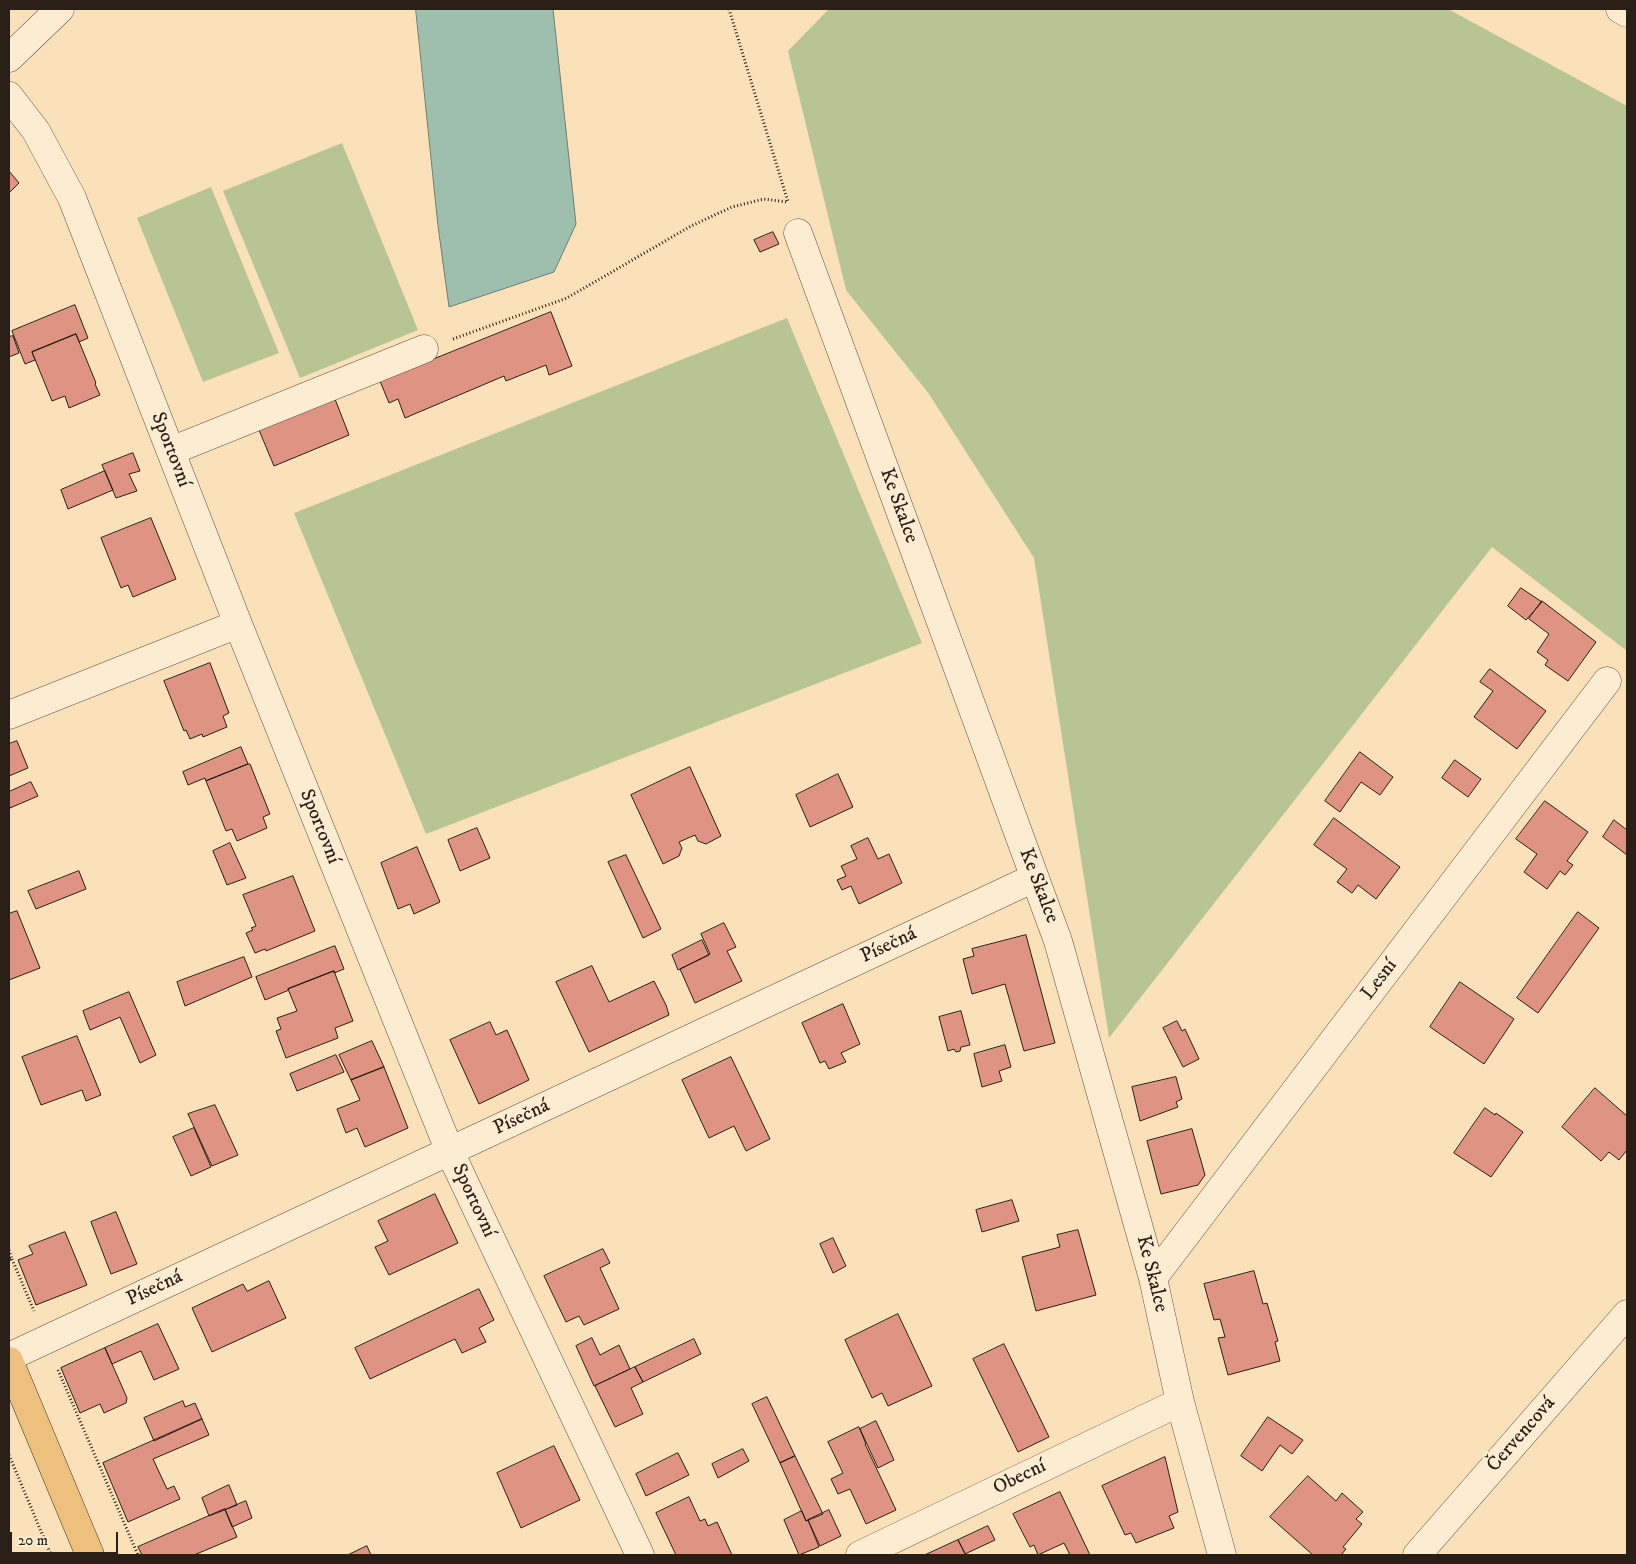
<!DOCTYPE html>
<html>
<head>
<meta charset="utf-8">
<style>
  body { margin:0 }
  #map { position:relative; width:1636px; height:1564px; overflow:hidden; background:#fae1ba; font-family:"IM FELL DW Pica",serif }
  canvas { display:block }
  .frame { position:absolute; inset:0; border:10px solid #2a1f16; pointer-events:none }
  .scale { position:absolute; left:10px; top:1532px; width:108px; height:22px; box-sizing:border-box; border:2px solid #2a1f16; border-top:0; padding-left:6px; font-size:15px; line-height:18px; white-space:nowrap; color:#2a1f16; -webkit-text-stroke:4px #fcecd2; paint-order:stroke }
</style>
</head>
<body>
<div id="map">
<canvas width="1636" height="1564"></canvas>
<div class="frame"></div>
<div class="scale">20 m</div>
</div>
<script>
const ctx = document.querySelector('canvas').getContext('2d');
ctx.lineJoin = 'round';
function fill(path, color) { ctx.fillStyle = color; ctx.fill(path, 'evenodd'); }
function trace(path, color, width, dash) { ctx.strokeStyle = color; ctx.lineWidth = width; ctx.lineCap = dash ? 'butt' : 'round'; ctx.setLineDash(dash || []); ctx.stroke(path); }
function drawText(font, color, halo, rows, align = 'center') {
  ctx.font = font + ' "IM FELL DW Pica",serif'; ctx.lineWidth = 4; ctx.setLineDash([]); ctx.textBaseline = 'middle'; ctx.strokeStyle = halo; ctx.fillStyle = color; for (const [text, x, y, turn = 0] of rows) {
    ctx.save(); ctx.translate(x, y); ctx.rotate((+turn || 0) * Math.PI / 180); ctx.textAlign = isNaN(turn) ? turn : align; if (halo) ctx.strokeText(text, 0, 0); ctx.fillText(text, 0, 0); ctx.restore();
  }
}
const green = new Path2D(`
  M 829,9 L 1448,9 L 1627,106 L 1627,651 L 1492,547 L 1109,1038 L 1034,558 L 929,394 L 846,290 L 788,51 Z
  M 342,143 L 418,330 L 300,378 L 223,191 Z
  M 211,187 L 279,353 L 203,382 L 137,218 Z
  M 787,318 L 922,643 L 426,834 L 294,513 Z`);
const water = new Path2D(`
  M 416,9 L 553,9 L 576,224 L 554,272 L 449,307 L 438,226 Z`);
const building = new Path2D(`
  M 9,171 L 19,183 L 9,193 Z
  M 773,232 L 779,244 L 760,252 L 754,240 Z
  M 75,305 L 88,338 L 79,342 L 76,334 L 32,352 L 35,360 L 25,364 L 12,331 Z
  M 551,312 L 572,366 L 549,375 L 546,365 L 506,381 L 504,376 L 405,418 L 398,399 L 389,403 L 380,381 Z
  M 76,334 L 96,383 L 95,384 L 100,395 L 69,408 L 65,396 L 52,401 L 32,352 Z
  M 13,336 L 19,353 L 9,357 L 9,337 Z
  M 335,399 L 349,435 L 274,466 L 259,430 Z
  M 133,453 L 140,471 L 129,474 L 137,491 L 116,498 L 102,465 Z
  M 105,471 L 113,490 L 68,509 L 61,490 Z
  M 151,518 L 176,579 L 133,597 L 128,585 L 121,588 L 101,538 Z
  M 1521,588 L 1542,602 L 1526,620 L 1508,606 Z
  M 1542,601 L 1596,642 L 1568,681 L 1545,665 L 1548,660 L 1537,652 L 1549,634 L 1529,619 Z
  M 210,663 L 229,713 L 223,716 L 227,727 L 203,737 L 202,734 L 190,739 L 186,730 L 184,731 L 164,681 Z
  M 1490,669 L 1546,711 L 1517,749 L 1474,717 L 1493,691 L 1480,682 Z
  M 17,741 L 28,768 L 9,776 L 9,744 Z
  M 241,747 L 248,764 L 206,781 L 205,778 L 188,785 L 183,772 Z
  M 1360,752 L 1393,777 L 1380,795 L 1361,782 L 1340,812 L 1325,801 Z
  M 1455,760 L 1481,779 L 1468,797 L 1442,778 Z
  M 248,764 L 250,764 L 270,814 L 263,817 L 267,828 L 237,841 L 232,829 L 226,831 L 206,781 Z
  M 690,767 L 721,836 L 706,844 L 698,841 L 695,835 L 679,842 L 682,848 L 679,856 L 663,864 L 631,795 Z
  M 838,774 L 853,807 L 810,827 L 796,795 Z
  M 31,782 L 38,796 L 10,808 L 9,803 L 9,792 Z
  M 1545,801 L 1588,832 L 1567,861 L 1573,865 L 1565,875 L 1560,871 L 1547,889 L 1524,872 L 1537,854 L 1516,839 Z
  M 1334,818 L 1400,867 L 1376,899 L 1358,885 L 1352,893 L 1337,882 L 1347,869 L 1314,845 Z
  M 1614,820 L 1627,830 L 1627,855 L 1603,837 Z
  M 477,828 L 490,858 L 460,871 L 448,840 Z
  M 868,838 L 878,859 L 889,854 L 902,883 L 859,904 L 851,886 L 842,890 L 837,880 L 846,876 L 841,866 L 857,859 L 851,846 Z
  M 230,843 L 246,878 L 227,885 L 213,851 Z
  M 417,847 L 440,902 L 414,914 L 410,904 L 398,909 L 381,863 Z
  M 626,855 L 661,929 L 643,938 L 608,862 Z
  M 79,871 L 86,889 L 36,909 L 28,891 Z
  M 293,876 L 315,931 L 266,951 L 265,949 L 255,953 L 246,933 L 253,930 L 251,928 L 256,926 L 243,895 Z
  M 17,911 L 40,968 L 9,980 L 9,914 Z
  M 1578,912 L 1599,928 L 1538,1013 L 1517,998 Z
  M 724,923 L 736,947 L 727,951 L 742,981 L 695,1003 L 680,969 L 710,954 L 701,934 Z
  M 1026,935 L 1055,1043 L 1024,1051 L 1005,984 L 972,994 L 963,959 L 974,956 L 972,949 Z
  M 702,940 L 709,955 L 678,970 L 672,955 Z
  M 335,946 L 344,969 L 334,973 L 334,971 L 288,989 L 289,990 L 265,1000 L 256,977 Z
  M 244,957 L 252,977 L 185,1006 L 177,982 Z
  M 592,966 L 609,1002 L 654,981 L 666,1005 L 669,1015 L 589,1052 L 556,982 Z
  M 334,971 L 353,1021 L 335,1028 L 338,1038 L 286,1058 L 276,1031 L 281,1029 L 277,1018 L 297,1011 L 288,989 Z
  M 1460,982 L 1514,1019 L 1484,1064 L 1430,1027 Z
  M 129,992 L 156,1055 L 140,1063 L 120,1017 L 90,1030 L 83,1011 Z
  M 843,1004 L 860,1044 L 841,1053 L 846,1062 L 829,1069 L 825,1061 L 820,1063 L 802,1023 Z
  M 961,1011 L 970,1045 L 961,1047 L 960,1051 L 956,1052 L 954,1049 L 948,1051 L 939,1017 Z
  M 1177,1021 L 1182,1031 L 1185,1029 L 1199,1059 L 1183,1067 L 1163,1028 Z
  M 490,1022 L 496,1035 L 507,1030 L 529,1080 L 479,1104 L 450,1040 Z
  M 77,1036 L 101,1095 L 86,1101 L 82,1090 L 41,1105 L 22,1057 Z
  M 372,1041 L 384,1067 L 351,1080 L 339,1055 Z
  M 1005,1045 L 1011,1067 L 999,1071 L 1002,1081 L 982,1087 L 974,1054 Z
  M 336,1055 L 344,1072 L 297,1091 L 290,1074 Z
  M 731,1057 L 770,1139 L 746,1151 L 734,1126 L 709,1138 L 682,1080 Z
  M 384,1067 L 408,1128 L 365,1147 L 357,1128 L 346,1133 L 337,1109 L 360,1100 L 351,1080 Z
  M 1176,1077 L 1182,1099 L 1176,1102 L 1178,1107 L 1140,1121 L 1132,1087 Z
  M 1595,1088 L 1627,1116 L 1627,1150 L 1619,1160 L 1609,1152 L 1601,1161 L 1562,1127 Z
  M 215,1105 L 238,1155 L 212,1166 L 188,1114 Z
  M 1485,1108 L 1495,1115 L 1496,1113 L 1523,1132 L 1491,1177 L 1454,1153 Z
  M 194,1128 L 211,1167 L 191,1176 L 173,1137 Z
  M 1192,1129 L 1205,1175 L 1198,1185 L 1161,1194 L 1147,1141 Z
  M 435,1194 L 458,1243 L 389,1275 L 375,1247 L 388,1241 L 378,1221 Z
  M 1012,1200 L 1019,1221 L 982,1232 L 976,1210 Z
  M 116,1212 L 137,1264 L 111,1274 L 91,1222 Z
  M 1078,1230 L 1096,1295 L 1036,1311 L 1022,1257 L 1060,1247 L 1057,1235 Z
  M 65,1232 L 87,1285 L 36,1305 L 18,1260 L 33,1254 L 29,1246 Z
  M 833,1238 L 846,1266 L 833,1273 L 820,1244 Z
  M 603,1249 L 610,1263 L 600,1268 L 619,1309 L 584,1325 L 579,1316 L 566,1322 L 544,1276 Z
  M 1254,1271 L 1263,1304 L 1267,1303 L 1278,1341 L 1275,1342 L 1280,1361 L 1228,1375 L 1218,1338 L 1225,1337 L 1220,1319 L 1214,1320 L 1204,1284 Z
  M 269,1281 L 286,1318 L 212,1352 L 192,1308 L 243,1284 L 247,1291 Z
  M 479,1289 L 494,1320 L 479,1328 L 486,1342 L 462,1353 L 455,1339 L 370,1379 L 355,1348 Z
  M 898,1314 L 932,1386 L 888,1406 L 882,1393 L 872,1398 L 845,1340 Z
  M 158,1324 L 179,1369 L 154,1380 L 141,1351 L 112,1364 L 105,1348 Z
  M 592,1338 L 600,1355 L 619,1345 L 630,1369 L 594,1386 L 576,1346 Z
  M 694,1339 L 701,1354 L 643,1382 L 635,1367 Z
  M 1004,1344 L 1049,1437 L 1018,1452 L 973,1359 Z
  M 105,1348 L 127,1398 L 126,1403 L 104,1413 L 100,1404 L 80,1413 L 61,1368 Z
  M 635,1367 L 643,1382 L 631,1388 L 643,1414 L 615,1427 L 595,1386 Z
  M 767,1397 L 795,1456 L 780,1463 L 752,1404 Z
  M 183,1401 L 185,1407 L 195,1403 L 202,1419 L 154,1441 L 144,1418 Z
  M 1268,1417 L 1303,1440 L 1292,1454 L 1280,1445 L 1262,1471 L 1241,1456 Z
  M 202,1419 L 209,1435 L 153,1459 L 167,1489 L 174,1486 L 180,1499 L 128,1522 L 103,1463 Z
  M 876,1421 L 894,1460 L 878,1468 L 860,1429 Z
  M 859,1427 L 866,1444 L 865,1444 L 896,1510 L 866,1524 L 850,1489 L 838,1494 L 831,1479 L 843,1473 L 828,1442 Z
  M 554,1446 L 580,1500 L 521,1528 L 497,1473 Z
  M 743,1449 L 749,1461 L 718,1478 L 712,1464 Z
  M 678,1453 L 689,1475 L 646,1496 L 636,1474 Z
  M 795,1456 L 823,1514 L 806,1521 L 780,1463 Z
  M 1165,1457 L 1178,1512 L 1169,1516 L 1174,1528 L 1136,1543 L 1131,1533 L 1125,1535 L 1102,1486 Z
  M 1308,1476 L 1336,1501 L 1342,1493 L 1363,1512 L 1356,1519 L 1362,1524 L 1343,1547 L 1346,1549 L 1341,1555 L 1313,1555 L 1270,1517 Z
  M 229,1485 L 237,1505 L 209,1516 L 202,1498 Z
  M 1060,1492 L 1090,1555 L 1070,1555 L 1064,1543 L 1038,1555 L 1034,1545 L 1030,1547 L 1013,1514 Z
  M 689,1497 L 700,1521 L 705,1519 L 708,1526 L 717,1522 L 732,1555 L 676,1555 L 656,1513 Z
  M 246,1501 L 252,1518 L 232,1527 L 225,1510 Z
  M 225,1509 L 237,1537 L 194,1555 L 142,1555 L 138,1547 Z
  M 829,1510 L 841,1536 L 820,1546 L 808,1520 Z
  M 802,1511 L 806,1521 L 808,1520 L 819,1547 L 799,1555 L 784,1520 Z
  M 988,1526 L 995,1540 L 965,1554 L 958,1540 Z
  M 958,1540 L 966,1555 L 925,1555 Z
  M 367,1546 L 371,1555 L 348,1555 Z`);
const path = new Path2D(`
  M 729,9 L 788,202
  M 453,339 L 567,298 L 691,226 L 732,207 L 764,199 L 787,202
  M 9,1250 L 12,1259 L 9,1260
  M 12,1259 L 34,1311
  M 58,1370 L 138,1555
  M 9,1455 L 51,1555`);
const minor = new Path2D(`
  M 1620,9 L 1627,13
  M 9,58 L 60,9
  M 9,96 L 36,131 L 72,198 L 238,624 L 450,1152 L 640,1555
  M 798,233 L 1058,941 L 1153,1278 L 1180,1402 L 1222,1555
  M 171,451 L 424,349
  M 9,715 L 238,624
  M 1153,1278 L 1607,681
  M 9,1357 L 1034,878
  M 860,1555 L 1180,1402
  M 1417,1555 L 1627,1314`);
const major = new Path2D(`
  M 9,1361 L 90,1555`);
const streetNames = [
  ["Sportovní",170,450,69],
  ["Ke Skalce",898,506,70],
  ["Sportovní",319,827,68],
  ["Ke Skalce",1038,886,69],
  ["Písečná",889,946,-25],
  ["Lesní",1380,980,-53],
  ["Písečná",522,1118,-25],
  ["Sportovní",473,1201,65],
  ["Ke Skalce",1151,1274,76],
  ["Písečná",155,1289,-25],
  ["Červencová",1522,1435,-49],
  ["Obecní",1020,1478,-26]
];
fill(green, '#b9c494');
fill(water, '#9ebeae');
trace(water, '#707e71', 1);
fill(building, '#df9382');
trace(building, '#2a1f16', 1);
trace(minor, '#5e503f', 29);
trace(major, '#2a1f16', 29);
trace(path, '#2a1f16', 3, [1, 2.5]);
trace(minor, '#fcecd2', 28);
trace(major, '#edc07d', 28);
drawText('20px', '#2a1f16', '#fcecd2', streetNames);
</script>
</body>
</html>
